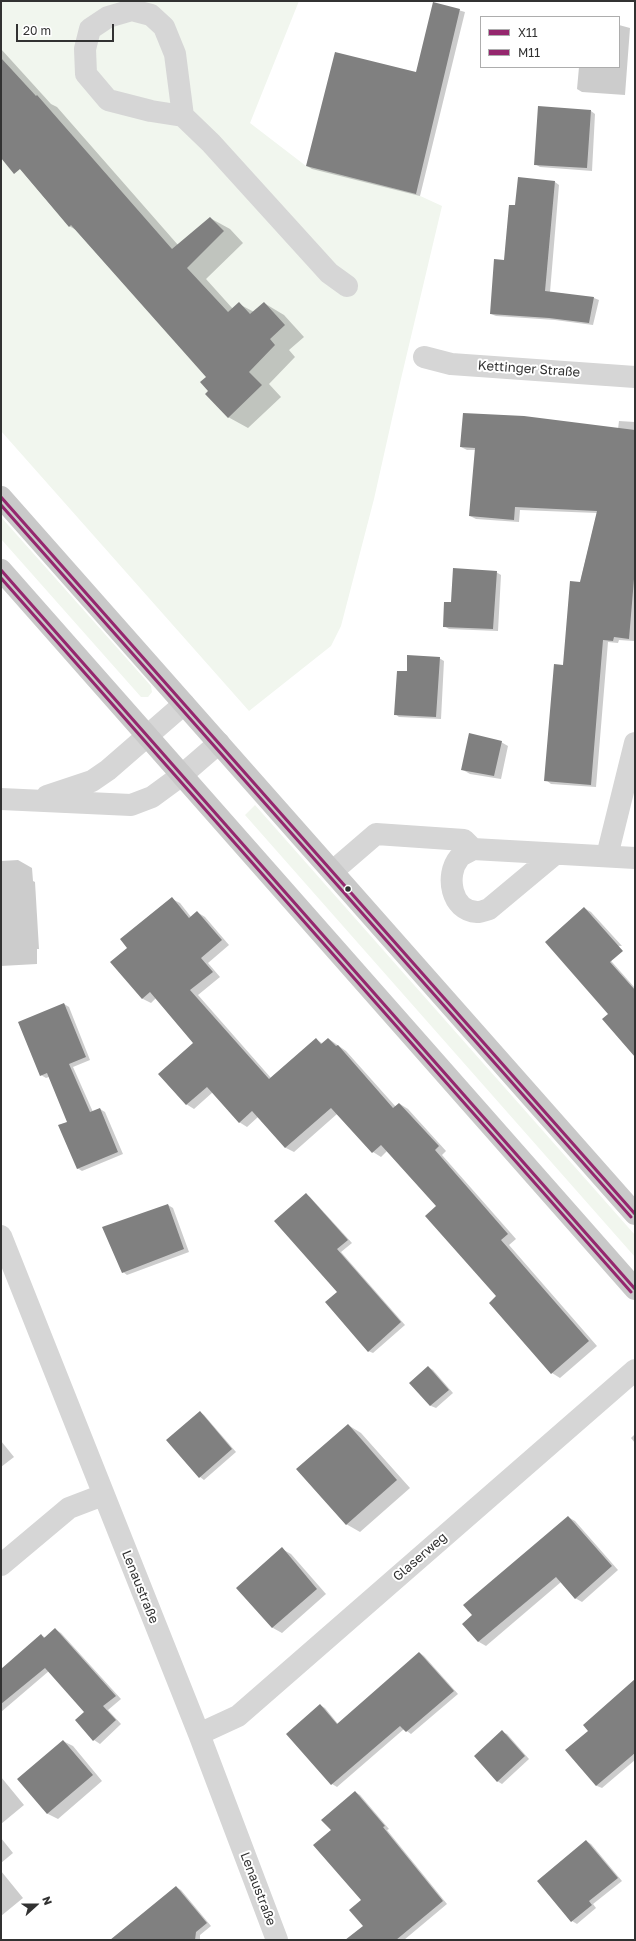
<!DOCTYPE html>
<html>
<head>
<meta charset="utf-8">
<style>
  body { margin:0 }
  #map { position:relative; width:636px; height:1941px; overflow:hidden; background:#fff; font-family:"Golos Text",sans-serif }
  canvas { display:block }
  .frame { position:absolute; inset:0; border:2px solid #323232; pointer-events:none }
  .legend { position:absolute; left:480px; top:16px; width:140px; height:52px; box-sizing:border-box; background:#fff; border:1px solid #adadad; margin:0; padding:5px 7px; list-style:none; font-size:12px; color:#323232 }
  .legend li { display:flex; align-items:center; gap:8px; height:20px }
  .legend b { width:20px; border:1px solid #adadad }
  .north { position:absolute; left:16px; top:1885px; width:40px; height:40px; -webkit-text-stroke:3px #fff; paint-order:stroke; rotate:69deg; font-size:11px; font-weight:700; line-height:16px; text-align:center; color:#323232 }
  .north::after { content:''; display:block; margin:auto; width:14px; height:18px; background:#323232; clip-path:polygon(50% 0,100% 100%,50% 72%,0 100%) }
  .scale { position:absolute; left:16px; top:24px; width:98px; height:18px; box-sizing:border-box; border:2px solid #323232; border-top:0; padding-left:5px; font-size:12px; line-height:14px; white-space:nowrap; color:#323232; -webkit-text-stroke:3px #fff; paint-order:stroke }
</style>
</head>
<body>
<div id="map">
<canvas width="636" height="1941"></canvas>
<div class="frame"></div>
<ul class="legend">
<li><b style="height:5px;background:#95276e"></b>X11</li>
<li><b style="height:5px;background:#95276e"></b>M11</li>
</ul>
<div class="north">N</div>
<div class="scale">20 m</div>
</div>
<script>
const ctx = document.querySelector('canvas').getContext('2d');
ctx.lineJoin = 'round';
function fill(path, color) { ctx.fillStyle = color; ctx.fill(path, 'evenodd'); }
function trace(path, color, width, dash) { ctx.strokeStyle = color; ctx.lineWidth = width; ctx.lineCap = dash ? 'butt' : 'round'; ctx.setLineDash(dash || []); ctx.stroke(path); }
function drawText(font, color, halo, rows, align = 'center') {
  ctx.font = font + ' "Golos Text",sans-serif'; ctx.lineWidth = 4; ctx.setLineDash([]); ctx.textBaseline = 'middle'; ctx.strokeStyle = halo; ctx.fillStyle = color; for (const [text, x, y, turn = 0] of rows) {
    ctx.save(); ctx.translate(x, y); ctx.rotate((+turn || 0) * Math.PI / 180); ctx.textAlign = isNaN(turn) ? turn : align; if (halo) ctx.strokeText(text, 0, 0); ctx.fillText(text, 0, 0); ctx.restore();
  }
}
const green = new Path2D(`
  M 1,1 L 299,1 L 250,123 L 306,166 L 416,194 L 442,206 L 400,383 L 374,499 L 341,626 L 331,646 L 249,711 L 1,431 Z
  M 1,517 L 151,686 L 152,692 L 148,697 L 141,697 L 1,539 Z
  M 255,805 L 635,1235 L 635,1257 L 245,815 Z`);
const shadow = new Path2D(`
  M 434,3 L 465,12 L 420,196 L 312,169 L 307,166 L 417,73 Z
  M 619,25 L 630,28 L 625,95 L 582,92 L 577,89 L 579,67 L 619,67 Z
  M 1,49 L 51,104 L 57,107 L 178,245 L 210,218 L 230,229 L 243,243 L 206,279 L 233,309 L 239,304 L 254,312 L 264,303 L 284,315 L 304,337 L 289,350 L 295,357 L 269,384 L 281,397 L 248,428 L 228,417 L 209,391 L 207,377 L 76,230 L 69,226 L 1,147 Z
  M 591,111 L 595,114 L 592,171 L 540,167 L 535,164 Z
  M 555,182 L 559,185 L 550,292 L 594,298 L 599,300 L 593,325 L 555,320 L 496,316 L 491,314 L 505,261 L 515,206 Z
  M 619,421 L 635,422 L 635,554 L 632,572 L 635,573 L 634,641 L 619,640 L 618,643 L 608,642 L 596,787 L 551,784 L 546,780 L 563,666 L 580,583 L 597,513 L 520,510 L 519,522 L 476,519 L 470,516 L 476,450 L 467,450 L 461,447 L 618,429 Z
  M 496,572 L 501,575 L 498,631 L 449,629 L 444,626 Z
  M 439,658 L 444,661 L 441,719 L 399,717 L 395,714 L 408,672 Z
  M 501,742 L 508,746 L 501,779 L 470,774 L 463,770 Z
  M 18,860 L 32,868 L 33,881 L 35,882 L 39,949 L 37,949 L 37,964 L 1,966 L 1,861 Z
  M 172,899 L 180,903 L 191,917 L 197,912 L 205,917 L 229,945 L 208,963 L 220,977 L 198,995 L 271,1078 L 316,1039 L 323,1044 L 329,1039 L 346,1051 L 396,1107 L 400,1104 L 408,1109 L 446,1151 L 442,1155 L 516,1239 L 509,1245 L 597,1346 L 560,1378 L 552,1373 L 490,1303 L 498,1296 L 438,1206 L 387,1151 L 381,1157 L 373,1152 L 337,1114 L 294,1152 L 286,1148 L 258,1117 L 247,1127 L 239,1122 L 213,1092 L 194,1109 L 186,1104 L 194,1043 L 156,998 L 151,1003 L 143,999 L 112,962 L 129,948 Z
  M 584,908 L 591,912 L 622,946 L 597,945 L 635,988 L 635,1056 L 609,1014 Z
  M 64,1004 L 69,1007 L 90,1060 L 73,1067 L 93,1112 L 100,1109 L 105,1112 L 123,1154 L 82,1171 L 77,1168 L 69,1122 L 49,1077 L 46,1078 L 41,1075 Z
  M 306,1194 L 310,1197 L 352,1243 L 341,1252 L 405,1325 L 373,1353 L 368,1351 L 338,1292 Z
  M 168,1205 L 173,1208 L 189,1252 L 127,1275 L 123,1272 Z
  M 428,1367 L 433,1370 L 453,1393 L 436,1408 L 431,1406 L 411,1383 Z
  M 200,1412 L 204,1415 L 236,1452 L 204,1480 L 200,1477 Z
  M 348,1425 L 361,1433 L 410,1488 L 360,1532 L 346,1524 Z
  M 635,1434 L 635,1443 L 631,1438 Z
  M 1,1441 L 14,1457 L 1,1467 Z
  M 568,1517 L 575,1521 L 618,1570 L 582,1602 L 575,1598 L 561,1582 L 486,1646 L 479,1642 L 464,1624 Z
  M 282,1549 L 291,1554 L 326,1594 L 282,1633 L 273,1628 L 237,1588 Z
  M 55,1629 L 61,1633 L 121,1699 L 108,1710 L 121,1724 L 100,1744 L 94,1740 L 76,1720 L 85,1712 L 49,1671 L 1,1712 L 1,1670 L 41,1635 L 46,1638 Z
  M 420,1653 L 424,1656 L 458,1694 L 411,1734 L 404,1729 L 337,1787 L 332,1784 L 288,1734 L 320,1705 L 325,1708 L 338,1724 Z
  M 502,1732 L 507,1734 L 529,1759 L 502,1784 L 497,1781 Z
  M 63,1741 L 73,1746 L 102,1781 L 58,1819 L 48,1814 L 18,1779 Z
  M 635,1747 L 631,1751 L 635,1756 L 635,1760 L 602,1788 L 597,1786 L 567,1751 Z
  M 1,1777 L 24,1805 L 1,1824 Z
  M 355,1792 L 360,1795 L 389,1829 L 387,1830 L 447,1904 L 404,1940 L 376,1940 L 362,1900 L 332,1830 Z
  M 1,1838 L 13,1853 L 1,1863 Z
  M 586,1841 L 591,1844 L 622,1881 L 593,1904 L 596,1908 L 577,1924 L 572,1921 L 539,1881 Z
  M 1,1871 L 23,1898 L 1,1916 Z
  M 176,1887 L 181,1890 L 211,1926 L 200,1935 L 200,1940 L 112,1940 Z`);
const building = new Path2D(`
  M 433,2 L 460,9 L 416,194 L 306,166 L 335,52 L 416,72 Z
  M 1,58 L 36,96 L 37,95 L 172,249 L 210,217 L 224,231 L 187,268 L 228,312 L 239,302 L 250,314 L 264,302 L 285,325 L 270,339 L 275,345 L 249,372 L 262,385 L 228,418 L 205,394 L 208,391 L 200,382 L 206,377 L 71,225 L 69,227 L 20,169 L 14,174 L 1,158 Z
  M 538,106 L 591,110 L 587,168 L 534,165 Z
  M 518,177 L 555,181 L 545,291 L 594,297 L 589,323 L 549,318 L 490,314 L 494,259 L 504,260 L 509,205 L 515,205 Z
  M 463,413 L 524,416 L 635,430 L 635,567 L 629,639 L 614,637 L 613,641 L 603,640 L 591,785 L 544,781 L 554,664 L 563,665 L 570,581 L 580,582 L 597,511 L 515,507 L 514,520 L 469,516 L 475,448 L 460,447 Z
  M 453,568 L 497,571 L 493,629 L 443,627 L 444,602 L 451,602 Z
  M 407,655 L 440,657 L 436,717 L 394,715 L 397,671 L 407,671 Z
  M 469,733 L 502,741 L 494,776 L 461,770 Z
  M 172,897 L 189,918 L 197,911 L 222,940 L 201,958 L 213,972 L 190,990 L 269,1079 L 316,1038 L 321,1044 L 328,1038 L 336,1046 L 338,1045 L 393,1108 L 399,1103 L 439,1146 L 435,1150 L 508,1234 L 501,1240 L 589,1341 L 551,1374 L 489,1303 L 496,1296 L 425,1216 L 436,1206 L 381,1145 L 372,1153 L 331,1108 L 285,1148 L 252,1111 L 239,1123 L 207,1087 L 186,1105 L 158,1074 L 193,1043 L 150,992 L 142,999 L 110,962 L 127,948 L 120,939 Z
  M 584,907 L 623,951 L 610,962 L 635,990 L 635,1057 L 602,1019 L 608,1014 L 545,942 Z
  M 64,1003 L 86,1057 L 69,1064 L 90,1112 L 100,1108 L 118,1152 L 77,1169 L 58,1125 L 67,1122 L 47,1073 L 40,1076 L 18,1022 Z
  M 306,1193 L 348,1240 L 337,1249 L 401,1322 L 368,1352 L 325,1302 L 337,1292 L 274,1221 Z
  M 168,1204 L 184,1249 L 122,1273 L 102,1227 Z
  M 428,1366 L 449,1390 L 430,1406 L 409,1383 Z
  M 200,1411 L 232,1449 L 199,1478 L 166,1440 Z
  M 348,1424 L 397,1480 L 346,1525 L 296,1469 Z
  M 568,1516 L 612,1566 L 575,1599 L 556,1577 L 478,1642 L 462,1624 L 472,1615 L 463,1605 Z
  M 282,1547 L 317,1589 L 272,1628 L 236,1588 Z
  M 55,1628 L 116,1696 L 103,1706 L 116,1720 L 93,1741 L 75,1720 L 84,1712 L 45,1668 L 1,1704 L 1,1669 L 41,1634 L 44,1638 Z
  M 419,1652 L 454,1691 L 406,1732 L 400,1726 L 331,1785 L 286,1734 L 320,1704 L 337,1724 Z
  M 635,1679 L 635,1753 L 596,1786 L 565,1750 L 588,1731 L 583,1725 Z
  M 502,1730 L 525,1756 L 497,1782 L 474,1756 Z
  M 63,1740 L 93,1775 L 47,1814 L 17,1779 Z
  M 355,1791 L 385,1826 L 383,1827 L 443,1901 L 396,1940 L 345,1940 L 363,1926 L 349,1910 L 361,1900 L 313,1845 L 331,1830 L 321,1820 Z
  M 586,1840 L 618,1878 L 589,1901 L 592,1905 L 571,1922 L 537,1881 Z
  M 176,1886 L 207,1923 L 196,1932 L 195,1940 L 110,1940 Z`);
const minor = new Path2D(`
  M 183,116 L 151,111 L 108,100 L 86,74 L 85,49 L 90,29 L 108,17 L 132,10 L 151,15 L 164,27 L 175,54 L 183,116 L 211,143 L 329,273 L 347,286
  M 424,357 L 451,364 L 635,377
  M 47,796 L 92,781 L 108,770 L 184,704
  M 1,799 L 131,805 L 152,797 L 182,775 L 219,743
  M 555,854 L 489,909 C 486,910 481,912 477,912 C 451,911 445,875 459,858 C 462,854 469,852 473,849 L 635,858
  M 607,856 L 635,743
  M 333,871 L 376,834 L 464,840 L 473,849
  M 1,1236 L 199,1734 L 277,1940
  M 1,1565 L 69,1508 L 103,1495
  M 199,1734 L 238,1716 L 635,1370`);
const major = new Path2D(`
  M 1,497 L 635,1214
  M 1,570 L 635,1289`);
const bus1 = new Path2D(`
  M 1,497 L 635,1214
  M 1,570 L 635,1289`);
const bus2 = new Path2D(`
  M 1,505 L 631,1217
  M 1,578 L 631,1292`);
const markers = [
  [348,889,3.5,"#323232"]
];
const streetNames = [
  ["Kettinger Straße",529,369,4],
  ["Glaserweg",420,1557,-41],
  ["Lenaustraße",140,1587,68],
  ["Lenaustraße",258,1889,69]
];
fill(green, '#f1f6ee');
fill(shadow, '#0003');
fill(building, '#808080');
trace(minor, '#d6d6d6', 22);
trace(major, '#c9c9c9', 22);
trace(bus1, '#95276e', 3);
trace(bus2, '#95276e', 3);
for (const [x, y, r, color] of markers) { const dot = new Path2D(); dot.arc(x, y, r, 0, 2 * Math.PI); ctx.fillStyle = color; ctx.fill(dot); trace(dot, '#fff', 1.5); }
drawText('13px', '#323232', '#fff', streetNames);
</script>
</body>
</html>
